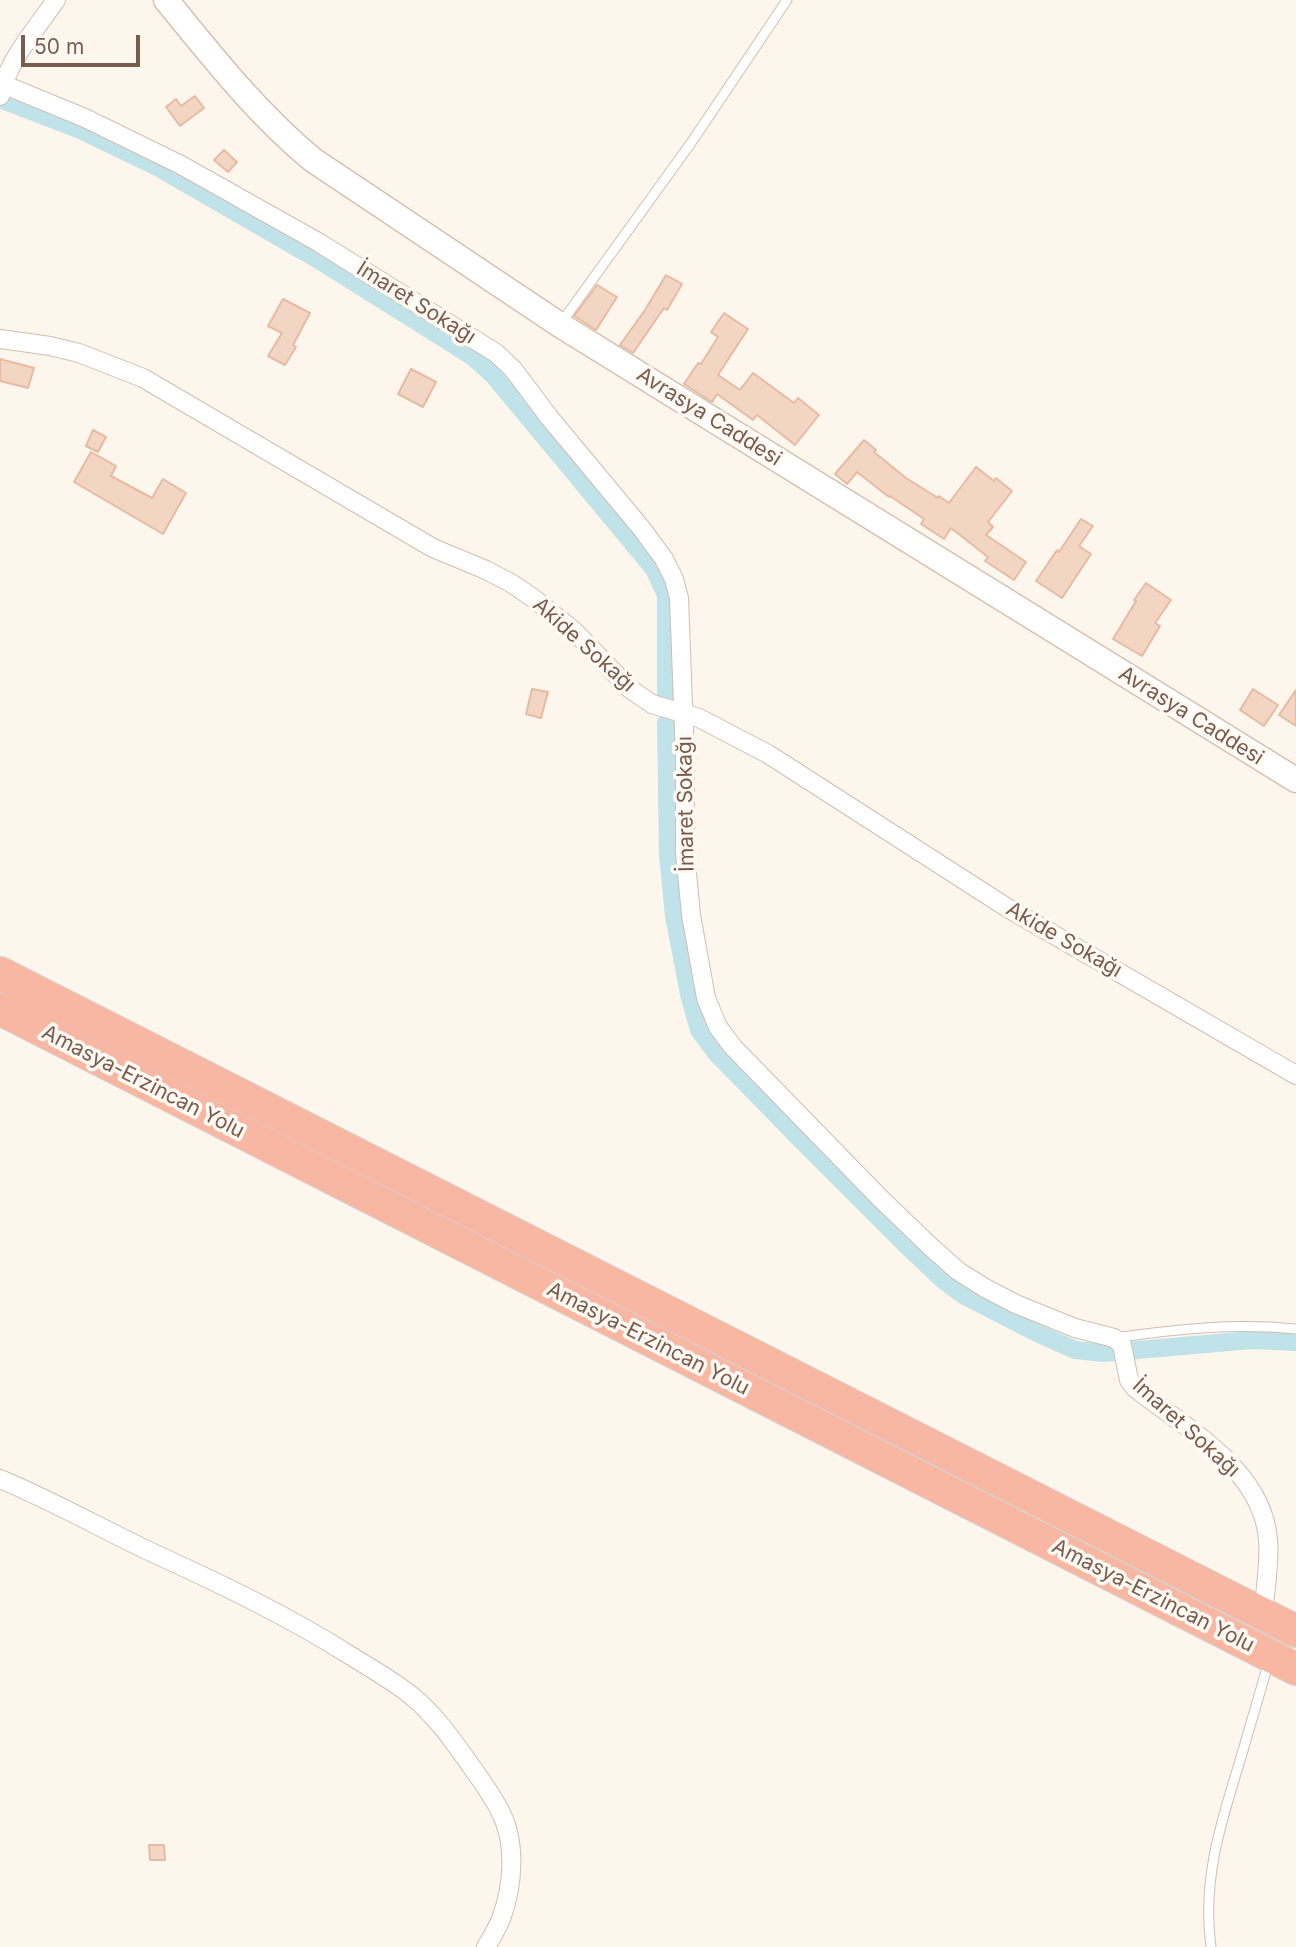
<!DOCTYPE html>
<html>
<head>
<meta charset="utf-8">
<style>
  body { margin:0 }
  #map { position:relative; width:1296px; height:1947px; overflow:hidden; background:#fdf6ec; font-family:Inter,sans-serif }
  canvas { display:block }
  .scale { position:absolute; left:21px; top:35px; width:119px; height:32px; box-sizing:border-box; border:4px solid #7a5c4d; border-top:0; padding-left:9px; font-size:21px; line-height:24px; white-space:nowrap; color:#7a5c4d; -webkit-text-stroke:5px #fffaf3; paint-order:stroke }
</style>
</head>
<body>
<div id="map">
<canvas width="1296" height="1947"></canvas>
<div class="scale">50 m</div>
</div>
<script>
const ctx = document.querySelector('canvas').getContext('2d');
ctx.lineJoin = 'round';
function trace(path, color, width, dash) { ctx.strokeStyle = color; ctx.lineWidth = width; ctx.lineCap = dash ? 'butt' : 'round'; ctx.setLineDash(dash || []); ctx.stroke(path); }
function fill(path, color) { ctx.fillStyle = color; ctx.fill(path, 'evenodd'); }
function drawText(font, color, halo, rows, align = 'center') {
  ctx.font = font + ' Inter,sans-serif'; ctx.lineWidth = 7; ctx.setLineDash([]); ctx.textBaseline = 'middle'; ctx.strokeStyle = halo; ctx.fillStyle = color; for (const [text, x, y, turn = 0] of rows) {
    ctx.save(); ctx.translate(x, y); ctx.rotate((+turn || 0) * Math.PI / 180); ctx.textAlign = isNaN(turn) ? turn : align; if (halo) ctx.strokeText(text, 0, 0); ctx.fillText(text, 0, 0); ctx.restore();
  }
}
const canal = new Path2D(`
  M 5,101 L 78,129 L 159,168 L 320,261 L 473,357 L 493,375 L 654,569 L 666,595 L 666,696
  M 666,723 L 668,855 L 674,916 L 689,994 L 699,1030 L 717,1054 L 799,1138 L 907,1246 L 943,1280 L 963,1295 L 1035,1332 L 1075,1350 L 1103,1353 L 1252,1340 L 1296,1342`);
const building = new Path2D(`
  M 195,96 L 204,108 L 180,126 L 166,107 L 176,99 L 181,106 Z
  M 224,150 L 237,162 L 228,172 L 214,160 Z
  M 666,275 L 682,284 L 667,310 L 664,308 L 633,353 L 620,345 L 645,310 Z
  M 597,285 L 617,297 L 596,330 L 574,316 Z
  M 283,299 L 310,313 L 293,345 L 296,347 L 285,365 L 268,356 L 282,333 L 268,326 Z
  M 724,313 L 748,329 L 718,375 L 740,390 L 753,373 L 794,403 L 798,398 L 819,415 L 795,445 L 757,415 L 753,420 L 717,394 L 712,402 L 684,384 L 698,363 L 701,364 L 718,337 L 711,332 Z
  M 0,359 L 34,368 L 28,388 L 0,381 Z
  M 411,369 L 436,382 L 423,407 L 398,394 Z
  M 93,430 L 106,437 L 98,452 L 86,446 Z
  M 864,440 L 876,450 L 874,452 L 906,478 L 938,498 L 939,496 L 949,503 L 976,467 L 994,481 L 996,478 L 1012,491 L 988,522 L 993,527 L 986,535 L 1026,562 L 1014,580 L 985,561 L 988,557 L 951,528 L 944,539 L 921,524 L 924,519 L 890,496 L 889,497 L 857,472 L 847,484 L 835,474 Z
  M 91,452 L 116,466 L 111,476 L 152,498 L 163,479 L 186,493 L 163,534 L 74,482 Z
  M 1081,519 L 1093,526 L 1079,546 L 1091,554 L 1062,598 L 1036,581 L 1057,550 L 1059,552 Z
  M 1146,583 L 1171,600 L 1155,623 L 1160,626 L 1142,656 L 1113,639 L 1136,601 L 1134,600 Z
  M 532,689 L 548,692 L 541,718 L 526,714 Z
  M 1253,689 L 1278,705 L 1264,726 L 1240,710 Z
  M 1296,690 L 1296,726 L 1279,715 Z
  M 149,1845 L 164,1845 L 165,1860 L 150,1860 Z`);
const lane = new Path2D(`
  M 561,323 L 691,143 L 787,0
  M 1114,1338 C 1178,1329 1232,1323 1296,1329
  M 1211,1947 C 1202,1882 1220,1825 1239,1764 C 1249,1730 1259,1695 1269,1661`);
const street = new Path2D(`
  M 0,83 L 85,118 L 181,165 L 318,242 L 496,353 L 513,369 L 549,417 L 642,529 L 664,559 L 674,579 L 679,598 L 685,757 L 685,852 L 691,915 L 706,998 L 718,1027 L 733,1047 L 881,1199 L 931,1247 L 958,1271 L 985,1288 L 1016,1304 L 1075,1328 L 1114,1338 L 1122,1345 L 1129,1380 L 1135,1388 C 1185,1428 1263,1469 1268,1540 C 1270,1565 1265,1590 1263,1615
  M 0,96 C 8,60 36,29 56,0
  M 0,339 L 50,346 L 79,353 L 143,378 L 433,548 L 486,570 L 511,583 L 533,598 L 574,631 L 630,689 L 652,704 L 699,718 L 768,754 L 1006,907 L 1296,1075
  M 0,1479 C 53,1501 102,1529 153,1553 C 221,1584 288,1616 351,1656 C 372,1669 394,1681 413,1697 C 436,1716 454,1742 471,1766 C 481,1780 492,1795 500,1811 C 517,1843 513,1886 501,1919 C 497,1929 491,1938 486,1947`);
const secondary = new Path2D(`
  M 166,0 C 212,56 256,113 313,160 L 560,325 L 1296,780`);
const highway = new Path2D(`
  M 0,973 L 1296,1631
  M 0,1009 L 1296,1669`);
const streetNames = [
  ["İmaret Sokağı",416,303,32],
  ["Avrasya Caddesi",709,417,32],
  ["Akide Sokağı",584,645,42],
  ["Avrasya Caddesi",1191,716,32],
  ["İmaret Sokağı",686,804,-91],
  ["Akide Sokağı",1064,940,30],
  ["Amasya-Erzincan Yolu",143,1082,27],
  ["Amasya-Erzincan Yolu",648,1339,27],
  ["İmaret Sokağı",1186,1428,42],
  ["Amasya-Erzincan Yolu",1153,1596,27]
];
trace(canal, '#bfe3e8', 18);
fill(building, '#f3d5c3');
trace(building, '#e6bba3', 2);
trace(lane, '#d1beb0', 11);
trace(street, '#d1beb0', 20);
trace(secondary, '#d6c0b0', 27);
trace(highway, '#dad1cd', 34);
trace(lane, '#fff', 9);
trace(street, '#fff', 18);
trace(secondary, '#fff', 24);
trace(highway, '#f7b7a3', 32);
drawText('21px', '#7a5c4d', '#fffaf3', streetNames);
</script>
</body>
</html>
